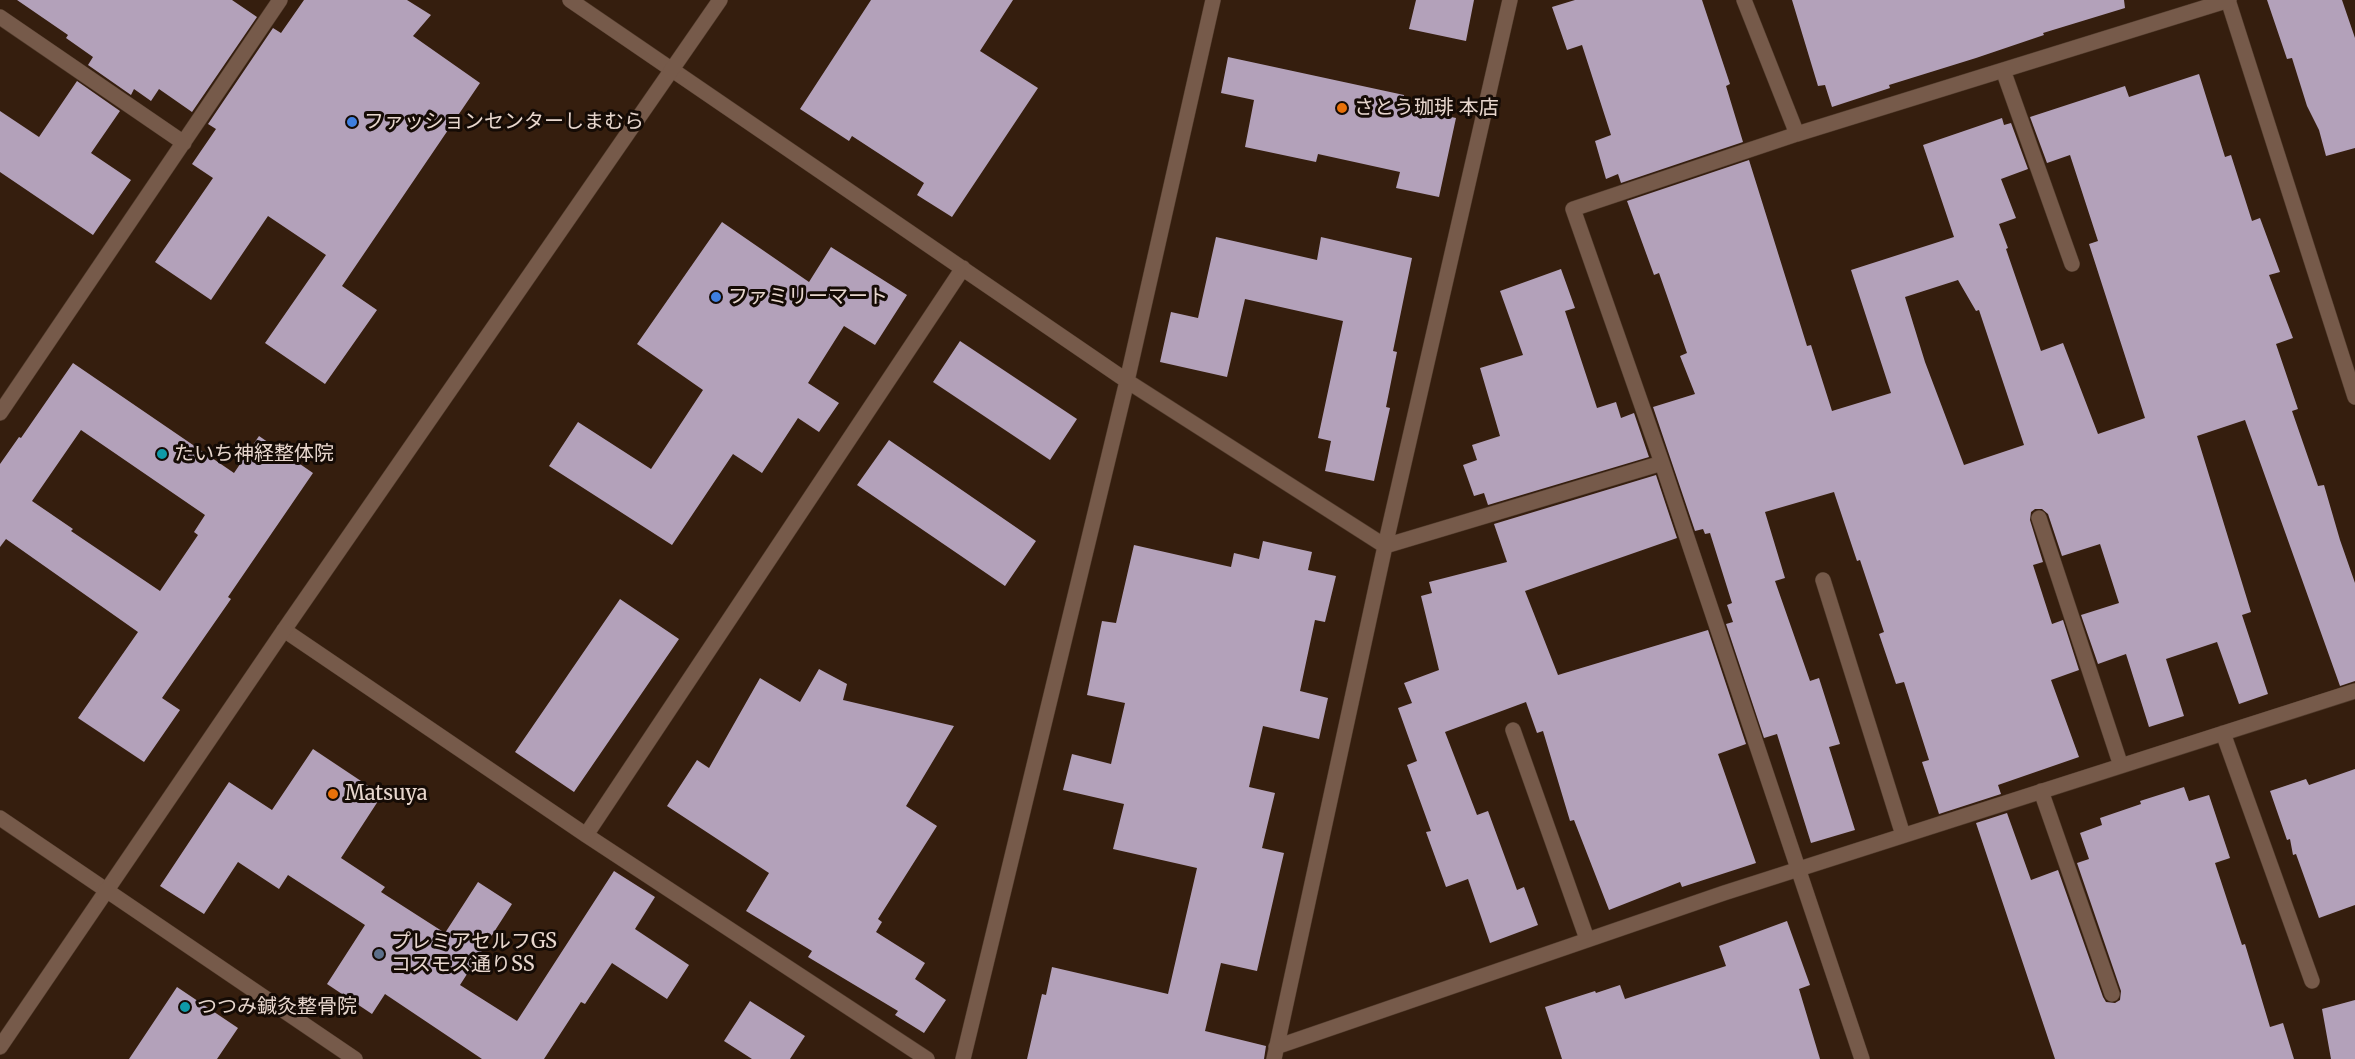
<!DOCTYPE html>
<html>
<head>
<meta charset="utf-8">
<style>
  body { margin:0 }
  canvas { display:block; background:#351e0e }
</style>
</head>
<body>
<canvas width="2355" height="1059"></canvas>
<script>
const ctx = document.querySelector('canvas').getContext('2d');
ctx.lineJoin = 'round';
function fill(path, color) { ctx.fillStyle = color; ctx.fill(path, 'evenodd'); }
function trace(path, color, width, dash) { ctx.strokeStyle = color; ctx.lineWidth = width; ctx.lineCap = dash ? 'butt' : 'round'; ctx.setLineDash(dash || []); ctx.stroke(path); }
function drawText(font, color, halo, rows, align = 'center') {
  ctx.font = font + ' Merriweather,"Noto Sans JP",serif'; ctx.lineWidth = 6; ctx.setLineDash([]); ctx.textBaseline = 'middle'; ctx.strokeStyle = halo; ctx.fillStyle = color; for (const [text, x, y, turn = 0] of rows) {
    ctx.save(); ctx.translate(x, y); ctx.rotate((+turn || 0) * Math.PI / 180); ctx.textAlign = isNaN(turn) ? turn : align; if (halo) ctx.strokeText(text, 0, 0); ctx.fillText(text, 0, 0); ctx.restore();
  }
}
const building = new Path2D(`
  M 17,0 L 232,0 L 257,17 L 192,112 L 159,89 L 151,101 L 134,89 L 131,95 L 88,65 L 93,57 L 66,38 L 68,35 Z
  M 304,0 L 407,0 L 431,15 L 413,36 L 480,83 L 342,286 L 377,310 L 325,384 L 265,343 L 326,255 L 268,216 L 211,300 L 155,262 L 213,178 L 192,164 L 216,129 L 208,124 L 273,28 L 281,33 Z
  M 871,0 L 1013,0 L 980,51 L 1038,88 L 952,217 L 917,195 L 924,183 L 852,136 L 849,141 L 800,109 Z
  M 1416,0 L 1474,0 L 1466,41 L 1409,29 Z
  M 1575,0 L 1702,0 L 1730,84 L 1726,86 L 1743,142 L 1621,183 L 1618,174 L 1606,179 L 1595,141 L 1611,135 L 1582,45 L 1567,50 L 1552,7 Z
  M 1792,0 L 2124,0 L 2125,8 L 2043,33 L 2044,35 L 1976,58 L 1889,85 L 1890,88 L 1832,107 L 1825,85 L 1818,86 Z
  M 2267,0 L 2342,0 L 2355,38 L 2355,148 L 2326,156 L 2319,130 L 2307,106 L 2292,58 L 2287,59 Z
  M 1228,57 L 1404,95 L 1402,107 L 1456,118 L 1439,197 L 1396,188 L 1400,172 L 1318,154 L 1316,162 L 1245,147 L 1254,100 L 1221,93 Z
  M 2199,74 L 2225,157 L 2231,155 L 2252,221 L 2260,218 L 2280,272 L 2269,275 L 2293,338 L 2276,344 L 2298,409 L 2292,411 L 2318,486 L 2324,485 L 2340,540 L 2355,583 L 2355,681 L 2340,686 L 2245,420 L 2197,436 L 2251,612 L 2242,615 L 2268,694 L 2239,704 L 2217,642 L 2166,659 L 2184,716 L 2149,727 L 2126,654 L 2098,664 L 2081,615 L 2119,603 L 2100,544 L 2062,556 L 2048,514 L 2042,509 L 2035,509 L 2031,512 L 2030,520 L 2043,562 L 2033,565 L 2052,624 L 2063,620 L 2079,670 L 2051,680 L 2079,757 L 1998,785 L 2001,794 L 1939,814 L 1922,762 L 1929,760 L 1904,682 L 1896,684 L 1879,634 L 1884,632 L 1860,560 L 1857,561 L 1834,492 L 1765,512 L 1785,578 L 1775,581 L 1810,681 L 1819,678 L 1840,744 L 1829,747 L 1855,830 L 1811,843 L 1777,734 L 1764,738 L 1726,624 L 1733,622 L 1727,605 L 1732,603 L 1710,533 L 1705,534 L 1703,529 L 1695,531 L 1653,407 L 1695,394 L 1680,356 L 1687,353 L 1659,273 L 1654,275 L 1627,201 L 1749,160 L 1807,346 L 1811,345 L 1832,411 L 1891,393 L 1851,270 L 1954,237 L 1923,145 L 2002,118 L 2004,125 L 2011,123 L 2028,169 L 2001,179 L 2016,218 L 1999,224 L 2008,248 L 2006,249 L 2041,351 L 2063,343 L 2098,434 L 2145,418 L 2089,244 L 2098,241 L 2070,155 L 2047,163 L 2030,117 L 2125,86 L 2129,97 ZM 1958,280 L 1976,311 L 1979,310 L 2024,445 L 1964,465 L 1925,362 L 1905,297 Z
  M 77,81 L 120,111 L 91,153 L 131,180 L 93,235 L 0,172 L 0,111 L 39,137 Z
  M 722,222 L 809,282 L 831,247 L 907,295 L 875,345 L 844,326 L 808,383 L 839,403 L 819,432 L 798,418 L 762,473 L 733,454 L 672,545 L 549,466 L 578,422 L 651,469 L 703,390 L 637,344 Z
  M 1216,237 L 1317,260 L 1321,237 L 1412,258 L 1393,351 L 1397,352 L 1386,407 L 1390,408 L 1374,481 L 1325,471 L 1331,441 L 1318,438 L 1343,321 L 1245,299 L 1227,377 L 1160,362 L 1171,312 L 1198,318 Z
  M 1561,269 L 1575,308 L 1565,311 L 1597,408 L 1616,402 L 1621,418 L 1634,413 L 1649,457 L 1488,505 L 1484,493 L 1474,496 L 1463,465 L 1477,460 L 1472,445 L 1500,436 L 1480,368 L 1523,355 L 1500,291 Z
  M 960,341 L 1077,419 L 1050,460 L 933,382 Z
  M 73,363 L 234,473 L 259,436 L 313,473 L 228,597 L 231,599 L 162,698 L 180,710 L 144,762 L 78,718 L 138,632 L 6,539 L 0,547 L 0,464 L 19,437 L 21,438 ZM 81,430 L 205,515 L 194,532 L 198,535 L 160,591 L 71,531 L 73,529 L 32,501 Z
  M 889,440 L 1036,541 L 1005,586 L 857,485 Z
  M 1656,475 L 1677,538 L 1525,591 L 1558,675 L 1708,630 L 1746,744 L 1718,754 L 1756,863 L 1682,887 L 1680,882 L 1609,910 L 1574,820 L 1570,821 L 1543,731 L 1537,733 L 1526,702 L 1445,732 L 1477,815 L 1488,811 L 1517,890 L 1524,887 L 1538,925 L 1490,943 L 1468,879 L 1446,887 L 1426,832 L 1431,831 L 1407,765 L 1417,761 L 1398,708 L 1412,703 L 1404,683 L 1439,670 L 1421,596 L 1432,593 L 1429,582 L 1507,562 L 1494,524 Z
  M 1263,541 L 1312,552 L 1308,570 L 1336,576 L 1325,622 L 1315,620 L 1300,691 L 1328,698 L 1319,739 L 1263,726 L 1249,787 L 1275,793 L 1262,848 L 1284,853 L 1257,971 L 1221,963 L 1205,1031 L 1266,1046 L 1264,1059 L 1027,1059 L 1042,994 L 1046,995 L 1052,967 L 1168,994 L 1197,868 L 1113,849 L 1124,804 L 1063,790 L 1072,754 L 1111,764 L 1125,703 L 1087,695 L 1102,621 L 1116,623 L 1134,545 L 1231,567 L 1234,553 L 1259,559 Z
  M 620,599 L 679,639 L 574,792 L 515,752 Z
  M 819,669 L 847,684 L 843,700 L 954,726 L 906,806 L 937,826 L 878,919 L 882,922 L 876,932 L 925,963 L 915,979 L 946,1000 L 924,1033 L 895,1015 L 898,1011 L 808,957 L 812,951 L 746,911 L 769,873 L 667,806 L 697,760 L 709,768 L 760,678 L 800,702 Z
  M 313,749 L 382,795 L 341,858 L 385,887 L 381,892 L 445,933 L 478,882 L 512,904 L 460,985 L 517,1021 L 614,871 L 655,897 L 635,929 L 689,965 L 667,999 L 612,963 L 585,1004 L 581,1002 L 544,1059 L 482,1059 L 385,994 L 372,1014 L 327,984 L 365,925 L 288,875 L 279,889 L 238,862 L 204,914 L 160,886 L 229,782 L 272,810 Z
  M 2355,769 L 2355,905 L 2319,918 L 2296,854 L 2293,855 L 2290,839 L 2287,840 L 2270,791 L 2306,779 L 2309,785 Z
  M 2184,787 L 2189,801 L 2209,795 L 2230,858 L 2215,863 L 2242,945 L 2245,944 L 2270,1027 L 2283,1023 L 2294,1059 L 2055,1059 L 1976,823 L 2007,813 L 2031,880 L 2058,870 L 2103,997 L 2106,1002 L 2115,1003 L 2120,1000 L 2121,991 L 2077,863 L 2089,859 L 2080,833 L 2102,825 L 2100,818 L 2141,804 L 2140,801 Z
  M 1787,921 L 1810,985 L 1799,989 L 1820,1059 L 1562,1059 L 1545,1007 L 1595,991 L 1596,993 L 1620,985 L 1625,999 L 1726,966 L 1719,946 Z
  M 177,987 L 238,1028 L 217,1059 L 129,1059 Z
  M 2355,1000 L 2355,1059 L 2331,1059 L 2322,1009 Z
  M 750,1001 L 805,1036 L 790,1059 L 752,1059 L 724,1041 Z`);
const minor = new Path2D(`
  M 570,0 L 1127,381 L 1385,546 L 1662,463 L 1573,209 L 1797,134 L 2229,0
  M 1744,0 L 1797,134
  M 2228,0 L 2355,397
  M 0,17 L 184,143
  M 2003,70 L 2072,264
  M 0,413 L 280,0
  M 1662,463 L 1862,1059
  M 2039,518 L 2121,766
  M 1823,580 L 1903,835
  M 284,630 L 586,835 L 927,1059
  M 1513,730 L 1587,939
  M 2223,733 L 2312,981
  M 2041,791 L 2112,994
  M 0,818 L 106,890
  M 586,835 L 963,268
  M 1276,1047 L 1724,893 L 2355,691
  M 963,1059 L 1127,381 L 1213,0
  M 1274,1059 L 1385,546 L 1510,0`);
const tertiary = new Path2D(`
  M 106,890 L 355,1059
  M 0,1047 L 284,630 L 720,0`);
const markers = [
  [1342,108,6,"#e8710a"],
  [352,122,6,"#3f7fe0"],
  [716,297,6,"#3f7fe0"],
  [162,454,6,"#0f9aa8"],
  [333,794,6,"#e8710a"],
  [379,954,6,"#5c6f8a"],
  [185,1007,6,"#0f9aa8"]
];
const poiNames = [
  ["さとう珈琲 本店",1354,108],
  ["ファッションセンターしまむら",364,122],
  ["ファミリーマート",728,297],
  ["たいち神経整体院",174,454],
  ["Matsuya",345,794],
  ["プレミアセルフGS",391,942],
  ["コスモス通りSS",391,965],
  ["つつみ鍼灸整骨院",197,1007]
];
fill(building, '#b3a1ba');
trace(minor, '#523c2d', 16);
trace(tertiary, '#523c2d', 16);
trace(minor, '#765a4a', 15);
trace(tertiary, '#765a4a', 15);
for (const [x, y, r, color] of markers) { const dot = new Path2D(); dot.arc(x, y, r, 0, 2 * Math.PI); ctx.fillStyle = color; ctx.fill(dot); trace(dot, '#150b05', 2); }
drawText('20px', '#e8d7ce', '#150b05', poiNames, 'left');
</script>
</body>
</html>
